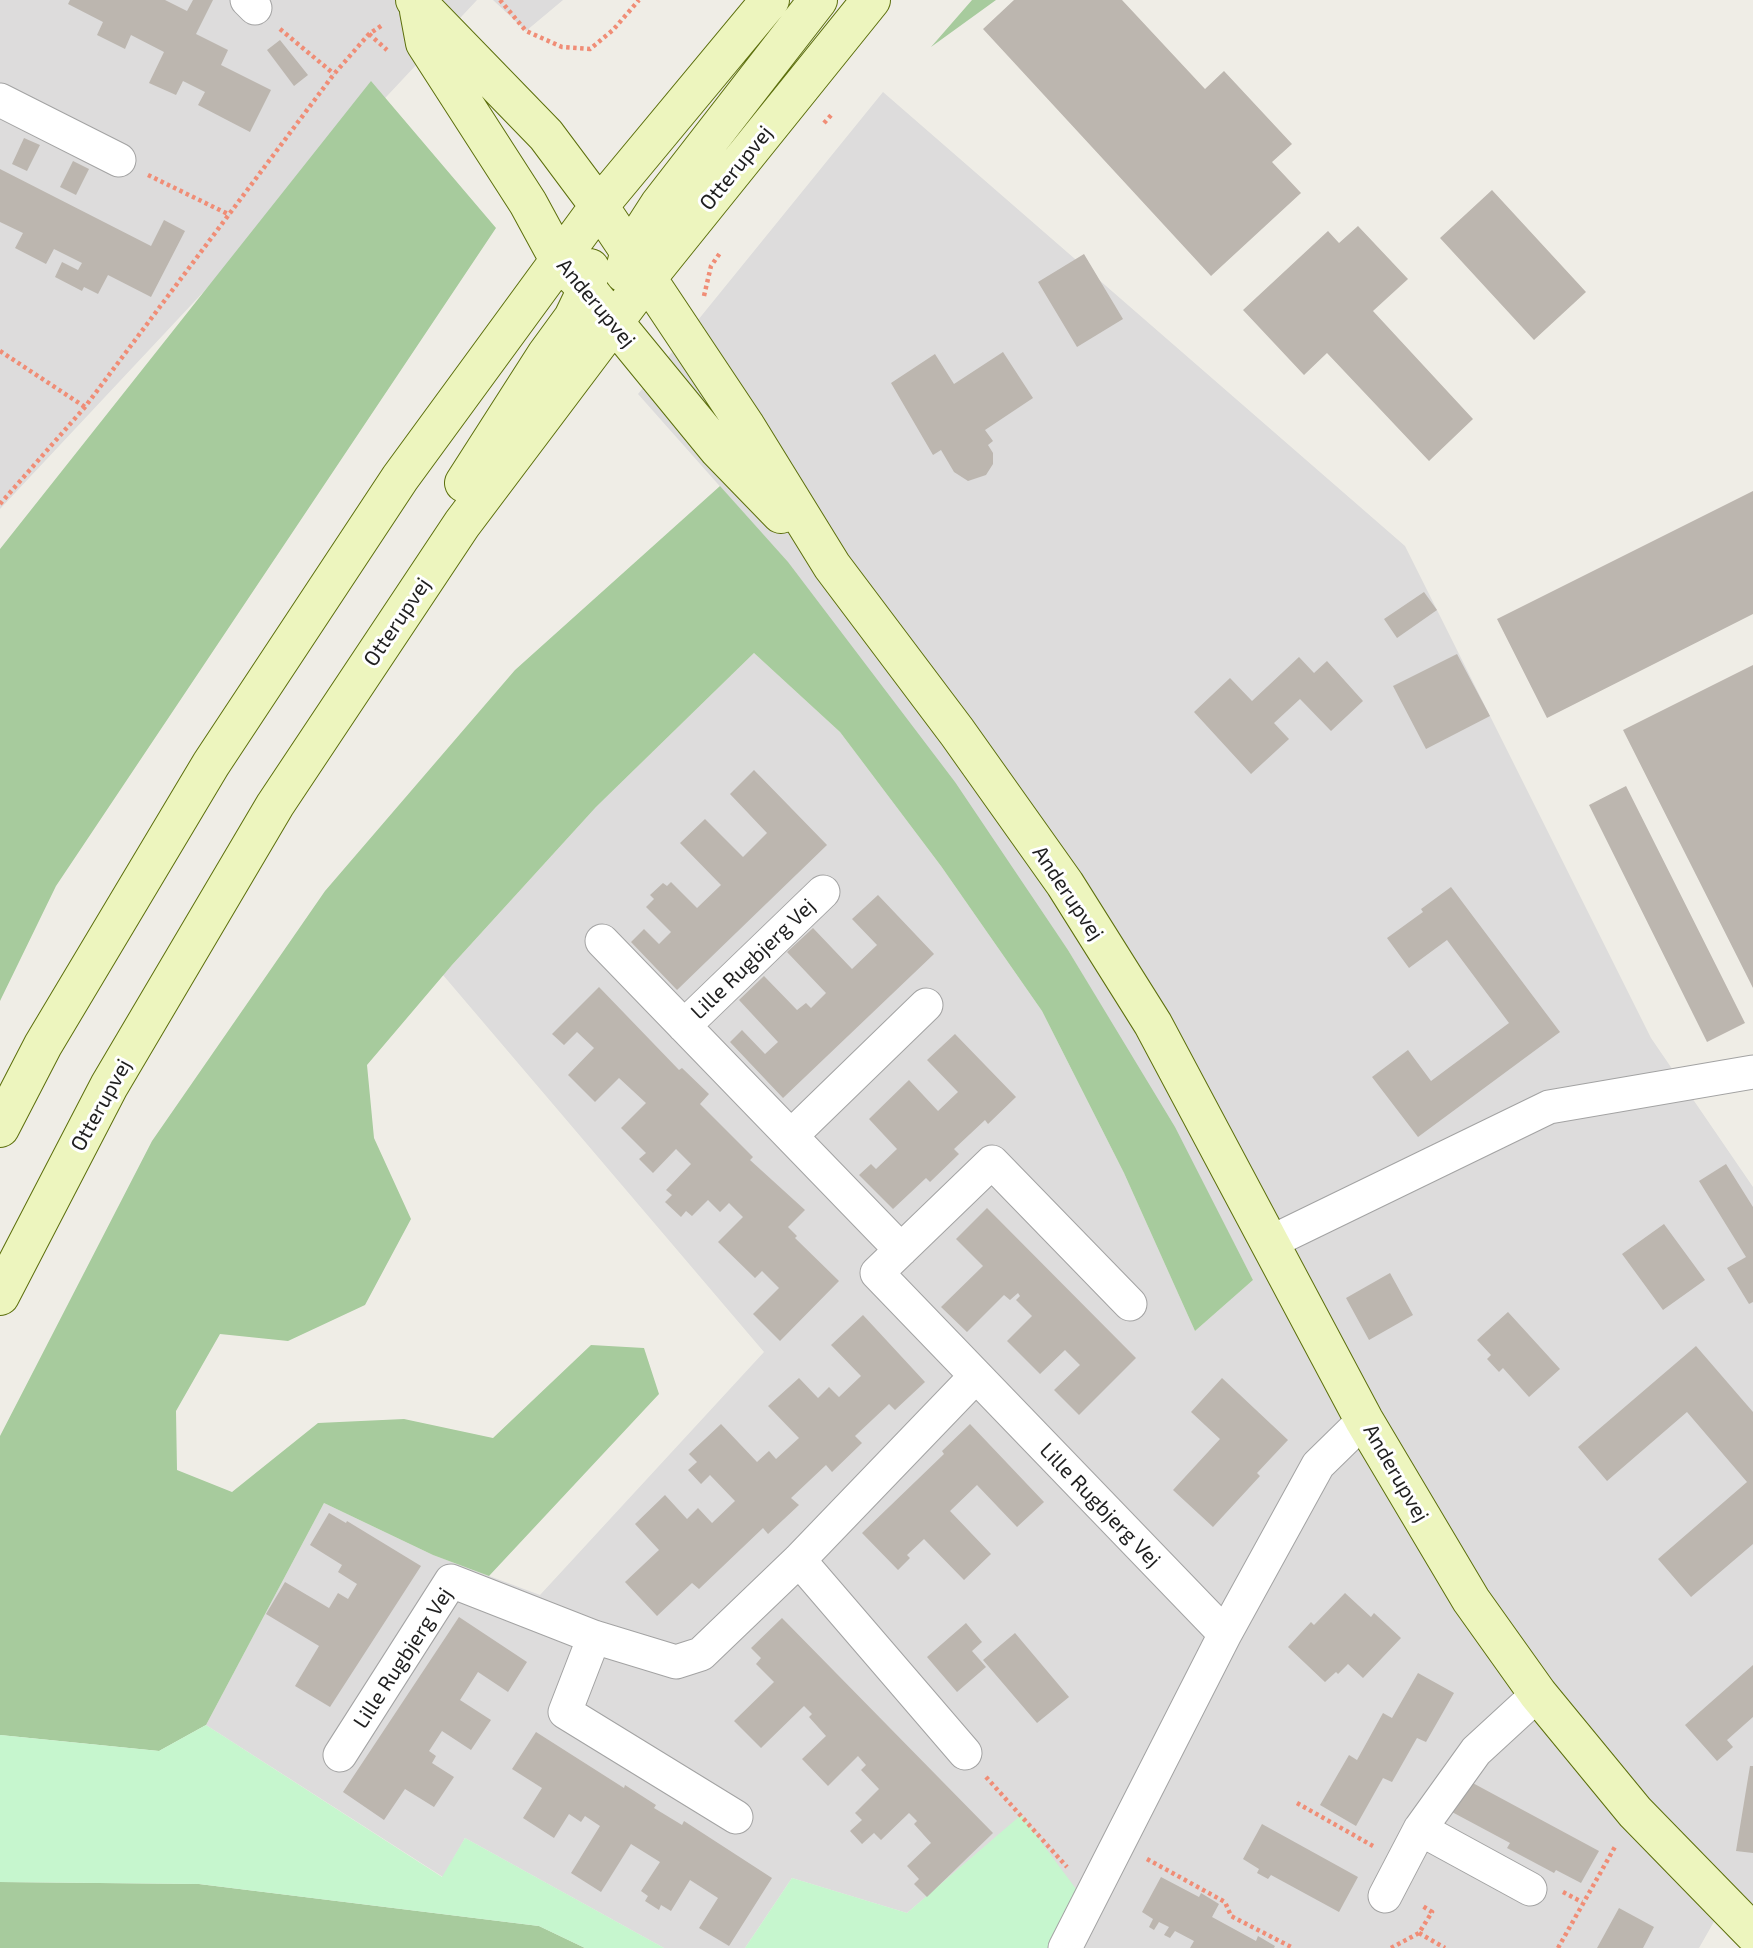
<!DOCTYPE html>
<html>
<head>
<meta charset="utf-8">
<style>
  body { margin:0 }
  canvas { display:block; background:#efede6 }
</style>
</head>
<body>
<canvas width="1753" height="1948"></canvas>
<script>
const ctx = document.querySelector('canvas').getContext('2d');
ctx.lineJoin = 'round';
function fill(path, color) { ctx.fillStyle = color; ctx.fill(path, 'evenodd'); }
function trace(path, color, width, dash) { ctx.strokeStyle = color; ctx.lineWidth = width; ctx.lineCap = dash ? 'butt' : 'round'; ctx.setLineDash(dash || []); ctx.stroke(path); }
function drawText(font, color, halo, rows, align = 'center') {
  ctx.font = font + ' "Exo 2",sans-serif'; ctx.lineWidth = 6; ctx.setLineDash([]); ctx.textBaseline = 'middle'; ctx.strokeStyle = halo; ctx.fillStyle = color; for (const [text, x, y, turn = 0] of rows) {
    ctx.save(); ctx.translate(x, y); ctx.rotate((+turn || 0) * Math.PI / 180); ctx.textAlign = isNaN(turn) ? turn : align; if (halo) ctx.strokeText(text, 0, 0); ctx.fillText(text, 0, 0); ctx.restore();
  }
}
const residential = new Path2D(`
  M 0,0 L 477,0 L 0,509 Z
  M 493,0 L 563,0 L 526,31 Z
  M 883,92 L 1405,546 L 1651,1038 L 1753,1187 L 1753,1928 L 1724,1904 L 1699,1948 L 1083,1948 L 1021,1816 L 907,1913 L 792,1878 L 745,1948 L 664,1948 L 465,1838 L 443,1877 L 206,1725 L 324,1503 L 433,1555 L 540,1595 L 764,1352 L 443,975 L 596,807 L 754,653 L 840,732 L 941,866 L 1042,1011 L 1124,1173 L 1195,1331 L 1253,1280 L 1183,1145 L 1068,950 L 862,662 L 787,562 L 638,394 Z`);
const forest = new Path2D(`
  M 972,0 L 996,0 L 931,47 Z
  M 371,81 L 496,228 L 56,886 L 0,1001 L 0,549 Z
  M 720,486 L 788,562 L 955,782 L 1068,950 L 1175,1127 L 1253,1280 L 1195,1331 L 1124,1173 L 1042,1011 L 941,866 L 840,732 L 754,653 L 596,807 L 452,965 L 367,1065 L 374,1138 L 411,1219 L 365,1305 L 288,1341 L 220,1334 L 176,1411 L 177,1470 L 232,1492 L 318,1423 L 404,1419 L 493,1438 L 591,1345 L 644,1348 L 659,1394 L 489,1576 L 433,1555 L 324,1503 L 206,1725 L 159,1751 L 0,1735 L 0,1436 L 152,1141 L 325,891 L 515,670 Z
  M 0,1882 L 199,1884 L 539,1926 L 585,1948 L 0,1948 Z`);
const park = new Path2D(`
  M 206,1725 L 442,1877 L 465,1838 L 664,1948 L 585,1948 L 539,1926 L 199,1884 L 0,1882 L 0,1735 L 159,1751 Z
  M 1021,1815 L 1097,1917 L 1083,1948 L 745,1948 L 792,1878 L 907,1913 Z`);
const building = new Path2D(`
  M 70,0 L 165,0 L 187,11 L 193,0 L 213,0 L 196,34 L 228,50 L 221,65 L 271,90 L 250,132 L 198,105 L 205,92 L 183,81 L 176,95 L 149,83 L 164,52 L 131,35 L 125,49 L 97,35 L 103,22 L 68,4 Z
  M 1014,0 L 1122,0 L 1205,89 L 1224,71 L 1292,144 L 1272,162 L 1301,193 L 1211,276 L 983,29 Z
  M 280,40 L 308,75 L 294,86 L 267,50 Z
  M 24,138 L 40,145 L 27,171 L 12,164 Z
  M 73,161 L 89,169 L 76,195 L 60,187 Z
  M 0,169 L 151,246 L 164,220 L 185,231 L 151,297 L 108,275 L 98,294 L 84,287 L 82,291 L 55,277 L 62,262 L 78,270 L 82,263 L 54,249 L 46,264 L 15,248 L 23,233 L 0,222 Z
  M 1492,190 L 1586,292 L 1534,340 L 1440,238 Z
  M 1358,226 L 1408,279 L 1373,311 L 1473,419 L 1429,461 L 1327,353 L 1304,375 L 1243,310 L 1328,231 L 1339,243 Z
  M 1084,254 L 1123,319 L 1077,347 L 1038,282 Z
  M 1003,352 L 1033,398 L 985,430 L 993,441 L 988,445 L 993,453 L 993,464 L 986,475 L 968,481 L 954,472 L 941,450 L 933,455 L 891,383 L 935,354 L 954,384 Z
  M 1753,491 L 1753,614 L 1547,718 L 1497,619 Z
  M 1424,592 L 1437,610 L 1397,638 L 1384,619 Z
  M 1457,654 L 1490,716 L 1426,749 L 1393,686 Z
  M 1299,657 L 1314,673 L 1327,661 L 1363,701 L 1331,731 L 1300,699 L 1274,723 L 1289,739 L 1251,774 L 1194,712 L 1230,678 L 1252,701 Z
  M 1753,665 L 1753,988 L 1623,730 Z
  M 754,770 L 827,845 L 677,990 L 631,942 L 644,929 L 659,944 L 671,932 L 646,907 L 654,899 L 650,895 L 663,883 L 667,886 L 671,882 L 697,908 L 721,885 L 680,843 L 705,819 L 743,857 L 767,833 L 730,794 Z
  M 1626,786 L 1745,1023 L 1707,1042 L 1589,805 Z
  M 1451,887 L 1560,1032 L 1418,1137 L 1372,1077 L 1408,1050 L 1431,1081 L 1509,1023 L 1447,940 L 1409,968 L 1387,938 L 1423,912 L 1421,909 Z
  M 878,895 L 934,954 L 783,1098 L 730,1042 L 742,1030 L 765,1054 L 778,1042 L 739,1000 L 764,976 L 797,1010 L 806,1003 L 811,1008 L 826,993 L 787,952 L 813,928 L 852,969 L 877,945 L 852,919 Z
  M 599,987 L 679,1070 L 682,1068 L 709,1094 L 700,1104 L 753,1157 L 750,1160 L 805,1210 L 788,1227 L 797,1236 L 795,1238 L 839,1281 L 780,1341 L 753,1314 L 779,1288 L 762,1271 L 755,1278 L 718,1242 L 743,1217 L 729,1203 L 720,1212 L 708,1200 L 692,1216 L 686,1211 L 681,1217 L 665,1202 L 672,1195 L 666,1190 L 691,1164 L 676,1149 L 653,1173 L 639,1159 L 646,1153 L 621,1128 L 646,1103 L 619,1078 L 595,1102 L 568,1075 L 594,1048 L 577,1032 L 564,1045 L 552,1034 Z
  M 955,1034 L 1016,1097 L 988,1124 L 985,1120 L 954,1149 L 959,1154 L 930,1182 L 926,1178 L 893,1209 L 859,1175 L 871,1164 L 876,1169 L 897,1149 L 869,1119 L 909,1080 L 938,1111 L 958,1092 L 927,1060 Z
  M 1726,1164 L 1753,1207 L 1753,1302 L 1749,1304 L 1727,1268 L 1746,1257 L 1699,1181 Z
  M 987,1208 L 1136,1358 L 1079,1415 L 1054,1390 L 1080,1365 L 1065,1350 L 1040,1374 L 1007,1341 L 1032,1316 L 1016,1300 L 1020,1296 L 1018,1293 L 1010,1300 L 1004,1295 L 967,1332 L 941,1307 L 983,1266 L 956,1239 Z
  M 1664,1224 L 1705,1280 L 1663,1310 L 1622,1254 Z
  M 1390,1273 L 1413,1315 L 1369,1340 L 1346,1298 Z
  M 1508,1312 L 1560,1369 L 1529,1397 L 1503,1368 L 1499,1372 L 1487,1359 L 1491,1355 L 1477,1340 Z
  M 863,1315 L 925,1382 L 895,1410 L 889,1404 L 855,1436 L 862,1443 L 832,1472 L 826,1465 L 791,1498 L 799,1505 L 768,1534 L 763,1528 L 699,1589 L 692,1583 L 657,1616 L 625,1582 L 659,1550 L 635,1524 L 665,1495 L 687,1519 L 698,1508 L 712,1523 L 735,1501 L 710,1475 L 701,1484 L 688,1470 L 697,1462 L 689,1454 L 721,1424 L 757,1462 L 769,1451 L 776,1459 L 799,1438 L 768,1406 L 799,1378 L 818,1398 L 829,1387 L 839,1397 L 861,1376 L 831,1345 Z
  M 1696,1346 L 1753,1412 L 1753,1544 L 1691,1597 L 1658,1559 L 1747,1482 L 1687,1412 L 1607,1481 L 1578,1447 Z
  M 1222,1378 L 1288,1440 L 1257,1473 L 1260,1476 L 1213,1527 L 1173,1490 L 1220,1439 L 1191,1412 Z
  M 970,1424 L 1044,1502 L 1017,1527 L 977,1485 L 950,1511 L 991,1554 L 964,1580 L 924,1539 L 907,1555 L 910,1558 L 898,1570 L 862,1533 L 944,1454 L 942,1451 Z
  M 329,1513 L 346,1523 L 347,1521 L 421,1566 L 330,1707 L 295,1686 L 319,1646 L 266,1614 L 285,1582 L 329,1608 L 338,1593 L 348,1599 L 357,1584 L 338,1572 L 342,1565 L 310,1545 Z
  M 1345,1593 L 1371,1617 L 1374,1613 L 1401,1638 L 1363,1678 L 1348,1664 L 1338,1674 L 1336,1672 L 1325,1682 L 1288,1647 L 1311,1622 L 1314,1625 Z
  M 459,1617 L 527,1662 L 508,1692 L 478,1672 L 460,1700 L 491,1720 L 471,1750 L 442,1731 L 429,1751 L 436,1756 L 432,1763 L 454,1777 L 434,1807 L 405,1789 L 384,1820 L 343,1792 Z
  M 782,1618 L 993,1833 L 927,1897 L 914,1884 L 919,1879 L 907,1866 L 931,1843 L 914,1824 L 917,1821 L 909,1813 L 881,1840 L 874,1833 L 862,1844 L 850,1831 L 862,1820 L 855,1813 L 879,1789 L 861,1770 L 866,1765 L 858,1756 L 828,1786 L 802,1759 L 826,1736 L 809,1717 L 812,1714 L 804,1706 L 761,1748 L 734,1721 L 774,1682 L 756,1664 L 761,1658 L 751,1648 Z
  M 966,1623 L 982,1642 L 972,1651 L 986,1667 L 957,1692 L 927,1657 Z
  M 1015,1633 L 1069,1697 L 1037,1723 L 983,1660 Z
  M 1753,1665 L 1753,1717 L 1727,1740 L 1733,1747 L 1717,1761 L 1685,1725 Z
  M 1418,1673 L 1454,1693 L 1426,1742 L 1417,1738 L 1392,1782 L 1383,1778 L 1356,1826 L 1320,1805 L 1349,1755 L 1357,1760 L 1383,1713 L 1392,1718 Z
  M 536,1732 L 624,1788 L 625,1785 L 656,1805 L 654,1808 L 682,1825 L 684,1821 L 772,1878 L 729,1946 L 699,1928 L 718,1898 L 690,1880 L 671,1911 L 661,1905 L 659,1910 L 645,1901 L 648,1896 L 641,1891 L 660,1862 L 631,1844 L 601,1892 L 571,1873 L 600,1826 L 585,1816 L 581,1822 L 569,1814 L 554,1838 L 523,1818 L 542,1788 L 512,1769 Z
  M 1750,1766 L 1753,1766 L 1753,1853 L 1736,1851 Z
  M 1469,1781 L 1599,1851 L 1581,1883 L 1556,1870 L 1554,1873 L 1507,1848 L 1510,1843 L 1452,1812 Z
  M 1262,1824 L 1358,1877 L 1339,1912 L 1271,1875 L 1268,1879 L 1257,1873 L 1259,1869 L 1243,1859 Z
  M 1161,1877 L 1199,1897 L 1201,1893 L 1219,1904 L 1212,1917 L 1256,1941 L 1258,1936 L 1275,1946 L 1274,1948 L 1190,1948 L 1194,1941 L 1175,1931 L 1170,1938 L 1164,1935 L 1169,1927 L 1159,1922 L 1154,1930 L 1149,1927 L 1153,1919 L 1142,1912 Z
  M 1619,1908 L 1654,1927 L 1643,1948 L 1597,1948 Z`);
const path = new Path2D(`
  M 500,0 L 526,31 L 562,47 L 590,49 L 613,30 L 639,0
  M 280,29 L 334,74
  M 369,34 L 387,50
  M 824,123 L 833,113
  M 148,175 L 230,215
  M 704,296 L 711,266 L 720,253
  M 0,351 L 85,407
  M 0,504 L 85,407 L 334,74 L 369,34 L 384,24
  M 986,1777 L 1067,1867
  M 1297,1803 L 1373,1846
  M 1147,1859 L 1225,1902 L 1231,1916 L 1293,1948
  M 1563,1892 L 1582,1902
  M 1419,1933 L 1445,1948
  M 1391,1948 L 1419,1933 L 1432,1912 L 1421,1905
  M 1558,1948 L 1616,1845`);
const street = new Path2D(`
  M 247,0 L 255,8
  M 0,100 L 119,160
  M 602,941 L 901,1250
  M 684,1026 L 823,892
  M 791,1136 L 926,1005
  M 1269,1243 L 1549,1107 L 1753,1072
  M 1130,1304 L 992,1162 L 877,1273 L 1225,1634
  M 799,1560 L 965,1753
  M 594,1637 L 565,1712 L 736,1817
  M 340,1755 L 451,1581 L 594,1637 L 676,1662 L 701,1654 L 799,1560 L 976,1376
  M 1530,1889 L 1420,1829 L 1476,1751 L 1538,1694
  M 1385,1896 L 1420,1829
  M 1065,1948 L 1225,1634 L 1318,1465 L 1364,1420`);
const secondary = new Path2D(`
  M 415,0 L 546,135 L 599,206 L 745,425 L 832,566 L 957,732 L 1065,884 L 1153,1024 L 1364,1420 L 1471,1600 L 1538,1694 L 1635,1812 L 1753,1933
  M 419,11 L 425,43 L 528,203 L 559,260 L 587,289 L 718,449 L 781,514
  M 624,273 L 630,250 L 659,205 L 818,0
  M 464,483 L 546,355 L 573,318 L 587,289 L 590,268
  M 0,1128 L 43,1045 L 211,764 L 400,478 L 599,206 L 770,0
  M 0,1296 L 109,1086 L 275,805 L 462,524 L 648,277 L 871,0`);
const streetNames = [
  ["Otterupvej",736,168,-51],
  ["Anderupvej",596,303,50],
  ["Otterupvej",397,622,-56],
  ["Anderupvej",1068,893,56],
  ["Lille Rugbjerg Vej",753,959,-44],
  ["Otterupvej",101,1105,-61],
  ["Anderupvej",1396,1473,60],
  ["Lille Rugbjerg Vej",1100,1505,46],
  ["Lille Rugbjerg Vej",403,1658,-57]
];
fill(residential, '#dddcdc');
fill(forest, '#a7cb9d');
fill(park, '#c6f6ce');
fill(building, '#bcb6af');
trace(street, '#a3a3a3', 35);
trace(secondary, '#5c6f0c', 40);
trace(path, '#f08d76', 4.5, [3.5, 3.5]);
trace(street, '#fff', 33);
trace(secondary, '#edf5be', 38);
drawText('21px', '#1f1f1f', '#fff', streetNames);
</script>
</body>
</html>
